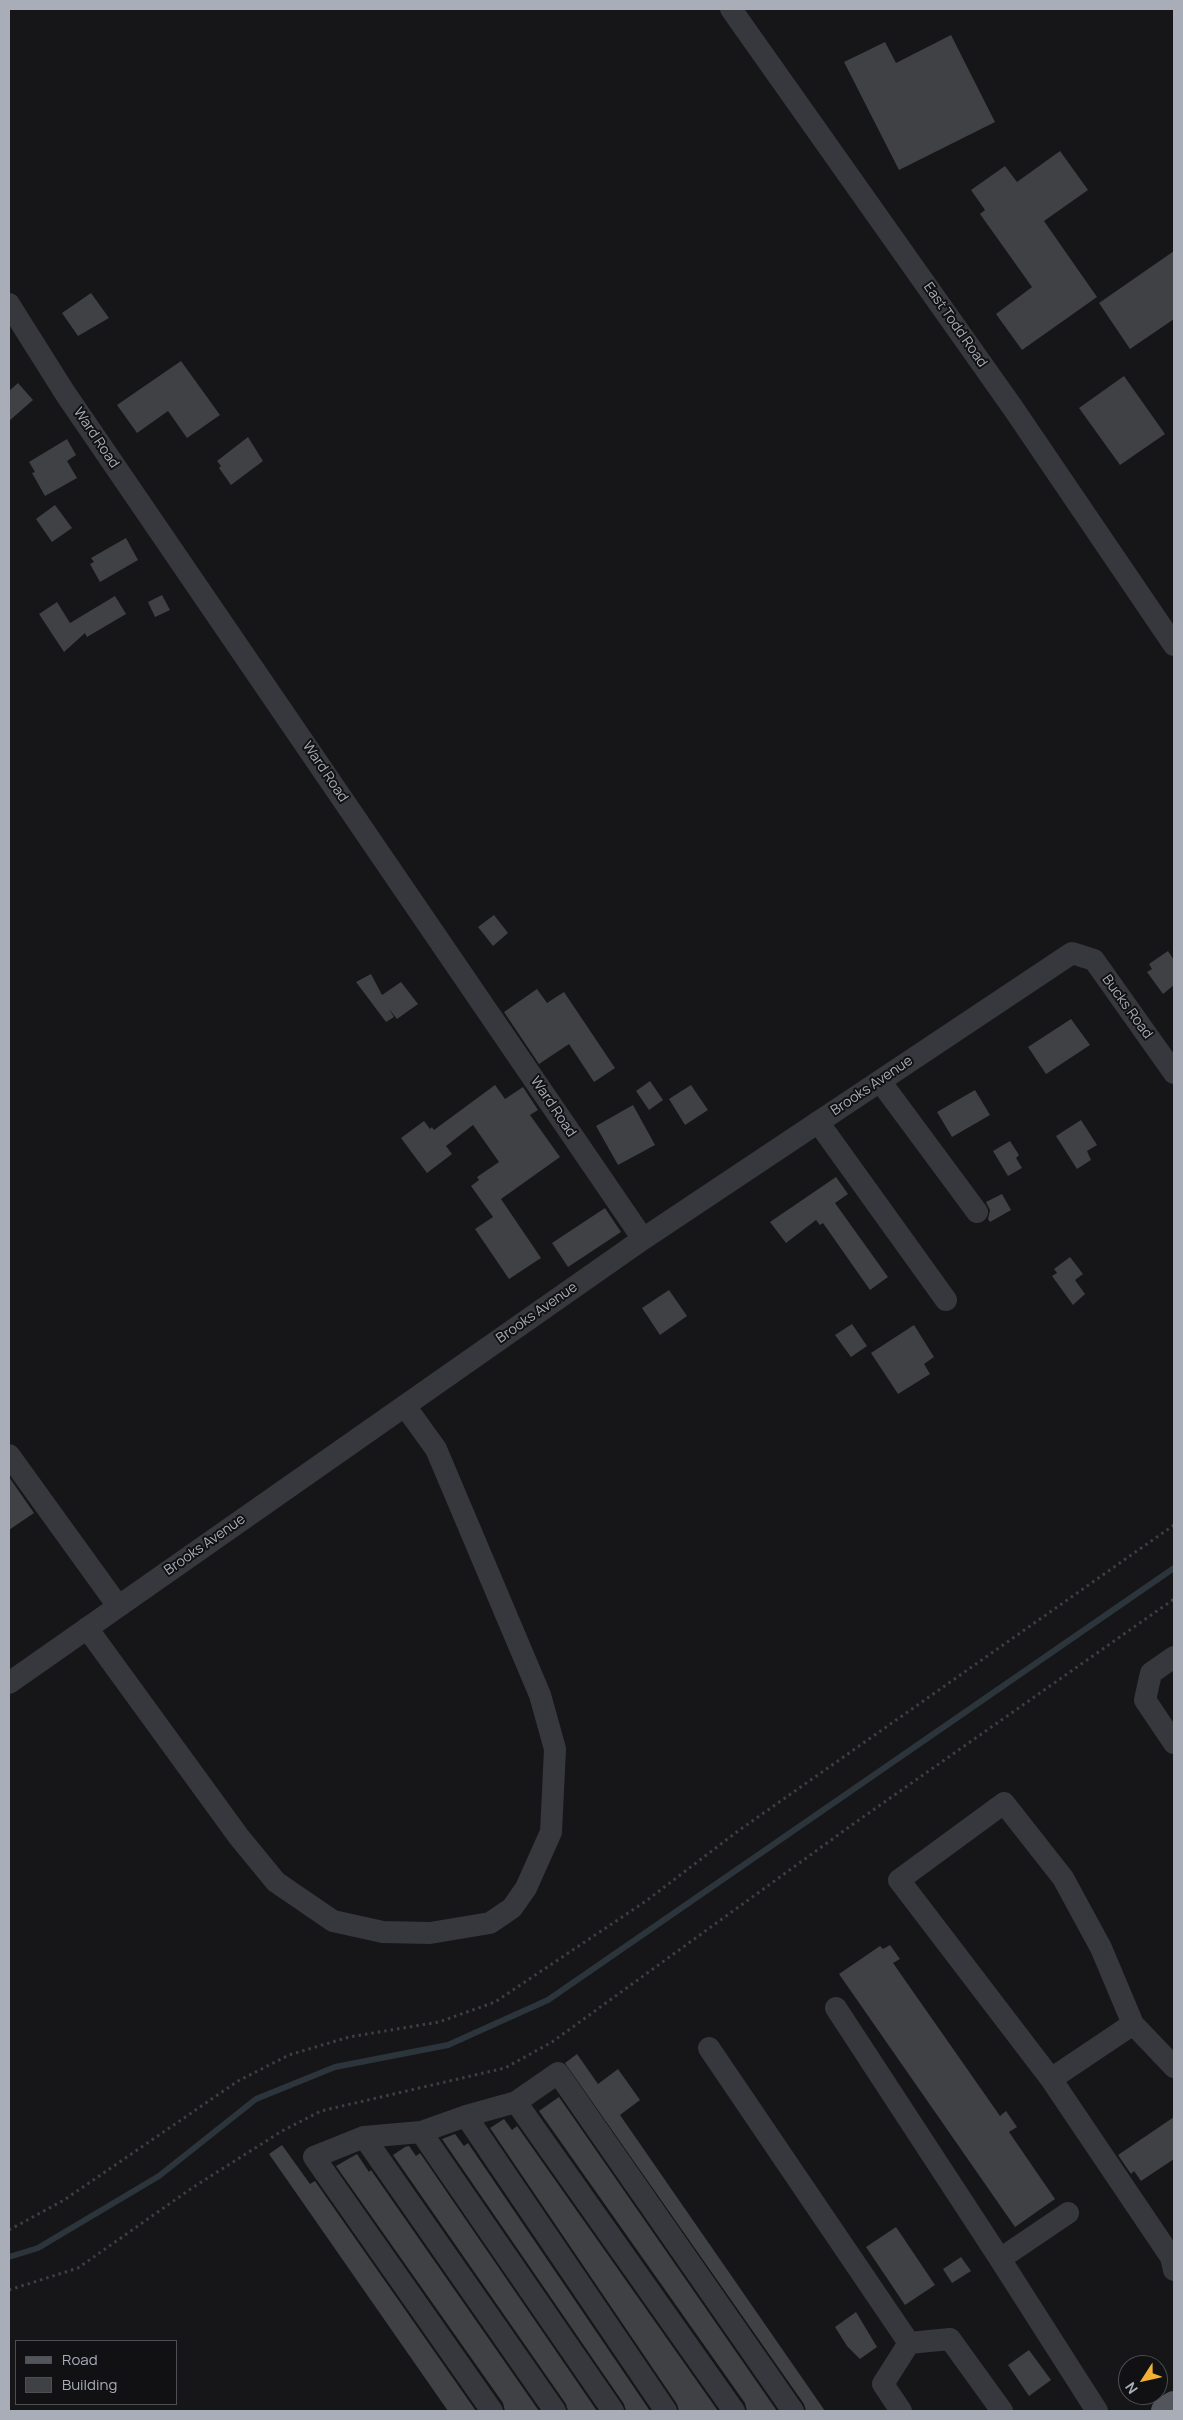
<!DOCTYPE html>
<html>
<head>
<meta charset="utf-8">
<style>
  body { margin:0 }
  #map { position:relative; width:1183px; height:2420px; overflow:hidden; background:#161618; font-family:Manrope,sans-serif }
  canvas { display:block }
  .frame { position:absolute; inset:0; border:10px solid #a8adb8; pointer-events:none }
  .legend { position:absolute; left:15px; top:2340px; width:162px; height:65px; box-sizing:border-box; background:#111113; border:1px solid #4d4f55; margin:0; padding:6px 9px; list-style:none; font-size:15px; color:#a8adb8 }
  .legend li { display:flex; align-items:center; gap:10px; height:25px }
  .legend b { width:25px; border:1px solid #4d4f55 }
  .north { position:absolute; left:1118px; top:2355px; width:50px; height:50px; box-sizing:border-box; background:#111113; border:1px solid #4d4f55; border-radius:50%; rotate:235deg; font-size:14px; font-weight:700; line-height:20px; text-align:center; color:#a8adb8 }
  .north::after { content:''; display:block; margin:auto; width:18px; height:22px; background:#f2b134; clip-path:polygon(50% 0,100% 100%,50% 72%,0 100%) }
</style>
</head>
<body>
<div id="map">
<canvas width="1183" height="2420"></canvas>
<div class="frame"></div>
<ul class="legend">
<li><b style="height:6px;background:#53555c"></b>Road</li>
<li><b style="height:14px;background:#404145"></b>Building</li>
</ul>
<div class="north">N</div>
</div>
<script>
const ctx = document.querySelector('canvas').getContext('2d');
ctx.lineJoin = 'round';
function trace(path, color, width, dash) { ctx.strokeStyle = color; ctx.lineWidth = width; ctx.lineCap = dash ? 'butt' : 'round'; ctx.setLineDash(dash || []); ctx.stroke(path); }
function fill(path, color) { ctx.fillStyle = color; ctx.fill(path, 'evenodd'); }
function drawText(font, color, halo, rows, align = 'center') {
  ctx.font = font + ' Manrope,sans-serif'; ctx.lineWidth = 4; ctx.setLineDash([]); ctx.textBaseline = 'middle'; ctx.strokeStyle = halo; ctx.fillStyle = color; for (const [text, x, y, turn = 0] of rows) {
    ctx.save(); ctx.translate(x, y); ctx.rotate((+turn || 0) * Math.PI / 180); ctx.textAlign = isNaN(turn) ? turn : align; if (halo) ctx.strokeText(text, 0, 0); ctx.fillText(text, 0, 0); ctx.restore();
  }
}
const stream = new Path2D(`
  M 9,2257 L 38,2248 L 159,2176 L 256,2099 L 335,2067 L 448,2045 L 548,2000 L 1174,1568`);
const building = new Path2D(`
  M 951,35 L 995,122 L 899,170 L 844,62 L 885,42 L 896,63 Z
  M 1060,151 L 1088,190 L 1044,221 L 1097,297 L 1022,350 L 996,314 L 1032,287 L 980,214 L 985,210 L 971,190 L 1005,166 L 1017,182 Z
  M 1174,251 L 1174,319 L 1130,349 L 1099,303 Z
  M 91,293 L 109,318 L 78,336 L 62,313 Z
  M 181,361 L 220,415 L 187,438 L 168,411 L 137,433 L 117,405 Z
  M 1124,376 L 1165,434 L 1120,465 L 1079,408 Z
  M 18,383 L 33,400 L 9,421 L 9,391 Z
  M 248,437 L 263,461 L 231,485 L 219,468 L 221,466 L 217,461 Z
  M 67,439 L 76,455 L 67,461 L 77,478 L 45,496 L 32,473 L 35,472 L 29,462 Z
  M 55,505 L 72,528 L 52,542 L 36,519 Z
  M 126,538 L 138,560 L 100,582 L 90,564 L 94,562 L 91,558 Z
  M 162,595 L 170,610 L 155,617 L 148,602 Z
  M 115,596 L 126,614 L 87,637 L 85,633 L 64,652 L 39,614 L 57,602 L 70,623 Z
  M 494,915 L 508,933 L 493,946 L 478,927 Z
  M 1168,951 L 1174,960 L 1174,985 L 1163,994 L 1147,972 L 1152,969 L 1149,964 Z
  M 371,974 L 382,995 L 401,982 L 418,1004 L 397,1019 L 389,1009 L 394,1017 L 386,1022 L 356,982 Z
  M 537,989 L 547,1003 L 564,992 L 615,1068 L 594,1082 L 569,1044 L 539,1064 L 504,1012 Z
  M 1071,1019 L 1090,1045 L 1046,1074 L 1028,1047 Z
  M 650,1081 L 663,1100 L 649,1110 L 636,1091 Z
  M 495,1085 L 505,1099 L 523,1087 L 538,1110 L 530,1115 L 560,1157 L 501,1199 L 541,1258 L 509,1279 L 475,1229 L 493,1217 L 471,1186 L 479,1180 L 477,1177 L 499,1162 L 473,1125 L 446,1146 L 452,1154 L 427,1173 L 401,1138 L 424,1121 L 430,1129 L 432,1127 L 434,1130 Z
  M 691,1085 L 708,1110 L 685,1125 L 669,1099 Z
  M 975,1090 L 990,1115 L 952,1137 L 937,1112 Z
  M 633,1105 L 655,1145 L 618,1165 L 596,1126 Z
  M 1081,1120 L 1097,1145 L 1087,1151 L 1091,1160 L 1077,1169 L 1056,1136 Z
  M 1010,1141 L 1019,1155 L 1016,1158 L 1022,1168 L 1008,1176 L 993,1151 Z
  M 836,1177 L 848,1194 L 835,1203 L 888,1277 L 870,1290 L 823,1223 L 820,1225 L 816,1220 L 786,1243 L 770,1222 Z
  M 1002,1194 L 1011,1210 L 990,1222 L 988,1219 L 990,1210 L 986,1202 Z
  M 605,1208 L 621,1232 L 568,1267 L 552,1243 Z
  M 1070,1257 L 1083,1274 L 1075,1280 L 1085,1294 L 1073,1305 L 1052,1276 L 1057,1273 L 1054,1269 Z
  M 669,1290 L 687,1316 L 660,1335 L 642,1308 Z
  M 852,1324 L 867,1346 L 851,1357 L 835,1335 Z
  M 914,1325 L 934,1357 L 924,1364 L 930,1374 L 898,1394 L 871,1353 Z
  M 9,1477 L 34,1513 L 9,1530 Z
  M 890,1945 L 900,1959 L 893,1963 L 1000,2116 L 1006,2111 L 1017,2127 L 1009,2132 L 1055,2199 L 1015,2227 L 839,1974 L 880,1946 L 883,1949 Z
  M 577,2054 L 598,2084 L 618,2069 L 640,2100 L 620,2115 L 825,2411 L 806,2411 L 804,2404 L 565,2063 Z
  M 559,2097 L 777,2411 L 747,2411 L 745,2403 L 539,2111 Z
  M 1174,2117 L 1174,2159 L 1141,2181 L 1134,2171 L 1131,2174 L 1118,2155 Z
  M 504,2119 L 512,2130 L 517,2126 L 718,2411 L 679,2411 L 677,2404 L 490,2128 Z
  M 455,2134 L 464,2146 L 468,2143 L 650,2411 L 626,2411 L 624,2404 L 442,2139 Z
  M 282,2145 L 310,2184 L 315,2181 L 476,2411 L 448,2411 L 269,2154 Z
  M 409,2146 L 416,2156 L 420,2153 L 597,2411 L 568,2411 L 566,2404 L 393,2155 L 405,2147 Z
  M 357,2154 L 369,2172 L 371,2170 L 539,2411 L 505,2411 L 503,2403 L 336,2166 Z
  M 896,2227 L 935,2285 L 905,2305 L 866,2247 Z
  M 961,2257 L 971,2271 L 952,2283 L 943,2269 Z
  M 856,2312 L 877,2347 L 860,2359 L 847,2346 L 835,2327 Z
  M 1029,2350 L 1051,2380 L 1029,2396 L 1008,2365 Z`);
const path = new Path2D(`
  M 9,2230 L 64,2200 L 238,2081 L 289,2055 L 349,2037 L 439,2022 L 495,2002 L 646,1901 L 738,1831 L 1174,1525
  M 9,2290 L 78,2268 L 192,2188 L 282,2131 L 321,2111 L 505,2068 L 552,2042 L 856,1822 L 1174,1599`);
const minor = new Path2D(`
  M 731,9 L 1013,408 L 1174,645
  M 9,304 L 65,393 L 643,1239
  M 880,1081 L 977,1212
  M 818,1122 L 946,1300
  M 9,1455 L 118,1606
  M 87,1628 L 239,1837 L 276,1882 L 333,1921 L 383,1932 L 430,1933 L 490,1923 L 512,1908 L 526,1888 L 551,1832 L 555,1749 L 540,1695 L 436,1449 L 405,1406
  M 1174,1657 L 1151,1673 L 1145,1700 L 1174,1743
  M 9,1683 L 643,1239 L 1072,953 L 1094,960 L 1174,1073
  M 836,2008 L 1000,2259
  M 1133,2024 L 1174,2067
  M 709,2048 L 909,2343 L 950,2339 L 1002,2411
  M 1051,2079 L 1133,2024 L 1101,1948 L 1063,1878 L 1004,1803 L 899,1880 L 1051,2079 L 1171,2257 L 1174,2270
  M 516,2102 L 734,2411
  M 466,2116 L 666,2411
  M 421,2132 L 613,2411
  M 364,2137 L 555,2411
  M 1068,2213 L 1000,2259 L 1097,2411
  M 492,2411 L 314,2157 L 364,2137 L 421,2132 L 466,2116 L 516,2102 L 558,2073 L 793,2411
  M 901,2411 L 883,2384 L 909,2343`);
const major = new Path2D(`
  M 1165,2411 L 1174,2405`);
const streetNames = [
  ["East Todd Road",955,325,55],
  ["Ward Road",96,438,56],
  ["Ward Road",325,772,56],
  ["Bucks Road",1127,1007,54],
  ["Brooks Avenue",872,1086,-34],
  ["Ward Road",553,1107,56],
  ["Brooks Avenue",537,1313,-35],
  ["Brooks Avenue",205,1545,-35]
];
trace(stream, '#2c353c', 6);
fill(building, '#404145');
trace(path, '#3d3f44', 3, [2.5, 4]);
trace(minor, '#37383d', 22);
trace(major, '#53555c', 28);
drawText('14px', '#a8adb8', '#111113', streetNames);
</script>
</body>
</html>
